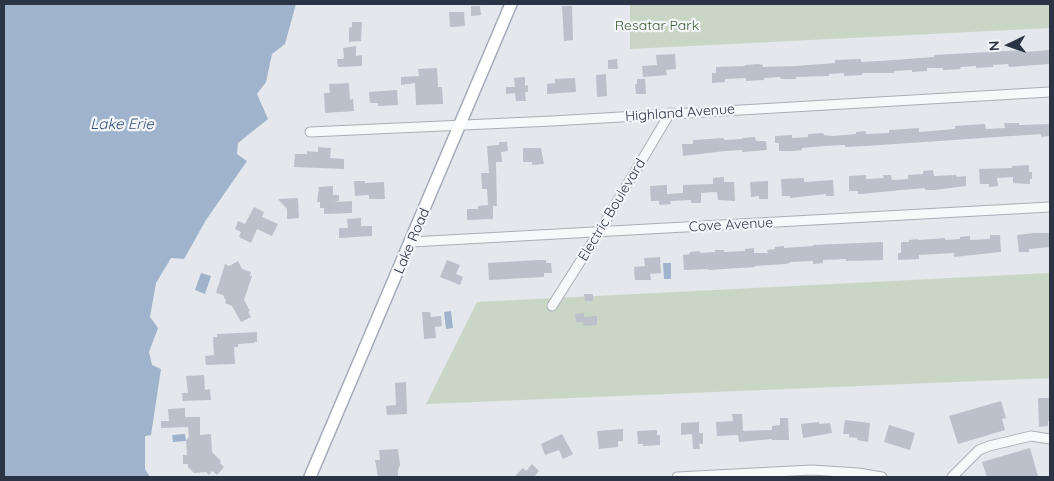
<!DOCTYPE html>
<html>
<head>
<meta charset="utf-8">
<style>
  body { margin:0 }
  #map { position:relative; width:1054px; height:481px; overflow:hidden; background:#e4e7ec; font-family:Quicksand,sans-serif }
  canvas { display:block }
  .frame { position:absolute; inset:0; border:5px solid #2b3445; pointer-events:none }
  .north { position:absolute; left:984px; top:20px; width:50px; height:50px; -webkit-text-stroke:4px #f4f6f9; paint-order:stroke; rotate:267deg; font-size:14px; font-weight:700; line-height:20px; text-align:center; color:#2b3445 }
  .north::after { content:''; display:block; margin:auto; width:18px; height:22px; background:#2b3445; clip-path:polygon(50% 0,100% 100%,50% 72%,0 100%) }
</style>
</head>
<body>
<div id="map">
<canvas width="1054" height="481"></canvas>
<div class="frame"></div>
<div class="north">N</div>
</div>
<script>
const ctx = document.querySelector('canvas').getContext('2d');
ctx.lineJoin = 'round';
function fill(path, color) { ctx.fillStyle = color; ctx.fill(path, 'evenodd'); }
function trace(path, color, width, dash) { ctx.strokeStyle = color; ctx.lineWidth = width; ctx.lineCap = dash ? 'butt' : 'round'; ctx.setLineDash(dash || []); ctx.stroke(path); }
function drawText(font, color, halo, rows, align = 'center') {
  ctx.font = font + ' Quicksand,sans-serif'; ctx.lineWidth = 4.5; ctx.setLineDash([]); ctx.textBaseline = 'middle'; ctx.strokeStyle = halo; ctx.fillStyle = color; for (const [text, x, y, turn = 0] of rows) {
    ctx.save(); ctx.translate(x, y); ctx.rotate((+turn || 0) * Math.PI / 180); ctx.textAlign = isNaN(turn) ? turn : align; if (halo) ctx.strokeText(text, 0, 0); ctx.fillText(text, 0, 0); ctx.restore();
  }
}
const green = new Path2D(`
  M 630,4 L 1050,4 L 1050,28 L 630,49 Z
  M 1050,273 L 1050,378 L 426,404 L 477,302 Z`);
const water = new Path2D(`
  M 4,4 L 296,4 L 285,44 L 272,54 L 266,82 L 257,94 L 268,119 L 238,143 L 237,154 L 247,161 L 206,220 L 184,259 L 171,258 L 156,283 L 150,317 L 158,328 L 149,352 L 152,365 L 161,369 L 151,435 L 145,436 L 145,469 L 150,477 L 4,477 Z
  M 663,263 L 671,263 L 671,279 L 664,279 Z
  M 201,273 L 211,276 L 205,294 L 195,290 Z
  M 451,311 L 453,328 L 446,329 L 444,312 Z
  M 185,434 L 186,441 L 173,442 L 172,435 Z`);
const building = new Path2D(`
  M 471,6 L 480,6 L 481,15 L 471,16 Z
  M 562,6 L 572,6 L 573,40 L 564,41 Z
  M 449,12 L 464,12 L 465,26 L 450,27 Z
  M 352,22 L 362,22 L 361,41 L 349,42 L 349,28 L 352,27 Z
  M 356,46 L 356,56 L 362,55 L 362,66 L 338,67 L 337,59 L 343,59 L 344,57 L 343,48 Z
  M 1025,50 L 1025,52 L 1050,50 L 1050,64 L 1009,67 L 1008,64 L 993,65 L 993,67 L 976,68 L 976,66 L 960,67 L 961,69 L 943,70 L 943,68 L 927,68 L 927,71 L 912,72 L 912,70 L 894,71 L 894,73 L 862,73 L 862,75 L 844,76 L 844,73 L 829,74 L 829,76 L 796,77 L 796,79 L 781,79 L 780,77 L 764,78 L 764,80 L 746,81 L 746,78 L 725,79 L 725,82 L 712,83 L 712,73 L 716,73 L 716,67 L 745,66 L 745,65 L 758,64 L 763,65 L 763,67 L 795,66 L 835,63 L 835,60 L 861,59 L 861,62 L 879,61 L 934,57 L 934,55 Z
  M 675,54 L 676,69 L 666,70 L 667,75 L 643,77 L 642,66 L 657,65 L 656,55 Z
  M 617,59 L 618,69 L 608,69 L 608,60 Z
  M 437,68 L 438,87 L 442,87 L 443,104 L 416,105 L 415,83 L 401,85 L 401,77 L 419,76 L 418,69 Z
  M 606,74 L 607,96 L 597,97 L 596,75 Z
  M 525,77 L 525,86 L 528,85 L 528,92 L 525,92 L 526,101 L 516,101 L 515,93 L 506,94 L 506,87 L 515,87 L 514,78 Z
  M 575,78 L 576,92 L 547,94 L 547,84 L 555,83 L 555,79 Z
  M 637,79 L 645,79 L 646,94 L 636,94 L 635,84 L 637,84 Z
  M 349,83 L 350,100 L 353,99 L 354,111 L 325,113 L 324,93 L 330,93 L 329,84 Z
  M 397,90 L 398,105 L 378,106 L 378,103 L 370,103 L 369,92 Z
  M 1004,123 L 1019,123 L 1019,125 L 1050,124 L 1050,136 L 1041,137 L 1041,134 L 866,146 L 845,147 L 845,145 L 824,146 L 802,148 L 802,150 L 793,151 L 779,151 L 779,143 L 775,143 L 775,136 L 792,135 L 792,138 L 808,137 L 808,134 L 823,133 L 824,135 L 833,136 L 856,134 L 856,132 L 866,131 L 866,134 L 889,133 L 889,130 L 919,128 L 919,132 L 955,129 L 955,126 L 985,124 L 986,129 L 1005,128 Z
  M 755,137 L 756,141 L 766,141 L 767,150 L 742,152 L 742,150 L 725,151 L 683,156 L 682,144 L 693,144 L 693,140 L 724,138 L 724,140 L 742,139 L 742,138 Z
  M 499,142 L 507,142 L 508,151 L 501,152 L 502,162 L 496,162 L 497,206 L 493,206 L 493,219 L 467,220 L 467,209 L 478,209 L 478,206 L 488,205 L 487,189 L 482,189 L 481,173 L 489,173 L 487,146 L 499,145 Z
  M 318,147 L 331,148 L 330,158 L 344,159 L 344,169 L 294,167 L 295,154 L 307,154 L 307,151 L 318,152 Z
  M 523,148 L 541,148 L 544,164 L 532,165 L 532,162 L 523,162 Z
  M 1029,165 L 1029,172 L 1032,172 L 1032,179 L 1030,179 L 1030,184 L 1013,183 L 1013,177 L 997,178 L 998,186 L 989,187 L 989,184 L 980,184 L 979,169 L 1012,168 L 1012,166 Z
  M 933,170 L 934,176 L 956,175 L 957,177 L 966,176 L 966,186 L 934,190 L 925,190 L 925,188 L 901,190 L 862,194 L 858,194 L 858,191 L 849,191 L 849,176 L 866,175 L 866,179 L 884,178 L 883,175 L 891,175 L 892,180 L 908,179 L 908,175 L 923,174 L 923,171 Z
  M 724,177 L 724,182 L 734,182 L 735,201 L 718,200 L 717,192 L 701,193 L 701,203 L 691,203 L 691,200 L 670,201 L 671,204 L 659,205 L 659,201 L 651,201 L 650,186 L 667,185 L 667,194 L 683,193 L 683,185 L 713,184 L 713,178 Z
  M 804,178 L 804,182 L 833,180 L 834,196 L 826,196 L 826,194 L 790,198 L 790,196 L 782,196 L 781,179 Z
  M 354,181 L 365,181 L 365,183 L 384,182 L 385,199 L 369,199 L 369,195 L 355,196 Z
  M 768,181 L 768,199 L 759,199 L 759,196 L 751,197 L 750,182 Z
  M 333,186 L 333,195 L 339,195 L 339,201 L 333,202 L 352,201 L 352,213 L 324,214 L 324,208 L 320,208 L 320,202 L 317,202 L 319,187 Z
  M 298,198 L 299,218 L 287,219 L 287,209 L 278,199 Z
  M 254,207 L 264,212 L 262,217 L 278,224 L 272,236 L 257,229 L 251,243 L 239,237 L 241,232 L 235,229 L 238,221 L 245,224 Z
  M 361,218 L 361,226 L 372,226 L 372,236 L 339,238 L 339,228 L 348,228 L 347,219 Z
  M 1034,233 L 1050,233 L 1050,247 L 1029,249 L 1029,252 L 1019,252 L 1017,235 Z
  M 990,235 L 1000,235 L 1001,252 L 954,257 L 954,253 L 919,255 L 919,259 L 898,260 L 898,253 L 901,253 L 901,242 L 909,242 L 909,240 L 918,239 L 918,240 L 945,238 L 945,240 L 960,239 L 960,237 L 970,236 L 970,240 L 990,239 Z
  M 883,242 L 883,260 L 846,261 L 846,259 L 823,260 L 823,263 L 813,264 L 813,261 L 790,262 L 790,263 L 785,264 L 755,266 L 755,267 L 709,270 L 708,269 L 684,270 L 683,255 L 690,254 L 690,252 L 700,251 L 700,253 L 715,252 L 715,250 L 724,250 L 724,252 L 745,251 L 745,249 L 754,248 L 754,253 L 768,253 L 767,250 L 775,249 L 775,247 L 784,246 L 784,248 L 813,246 L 813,245 Z
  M 660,257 L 661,273 L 650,274 L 651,280 L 635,280 L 634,267 L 645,266 L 644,258 Z
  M 447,260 L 460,265 L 456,274 L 463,277 L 460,285 L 440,277 Z
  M 538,260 L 546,260 L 546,263 L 551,263 L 552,273 L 544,273 L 544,277 L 489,280 L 488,263 Z
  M 238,261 L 242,269 L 251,272 L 250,276 L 252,276 L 244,300 L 250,311 L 248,312 L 251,317 L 241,322 L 232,306 L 225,303 L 226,301 L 223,295 L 216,293 L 225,264 L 229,266 Z
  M 584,294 L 593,294 L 593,301 L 585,301 Z
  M 422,312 L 430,312 L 431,317 L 441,316 L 442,326 L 435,327 L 436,338 L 424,339 Z
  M 584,313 L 584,317 L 597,316 L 597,325 L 584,326 L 583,322 L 576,322 L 575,314 Z
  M 257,332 L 257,342 L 254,342 L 254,343 L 238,344 L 238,347 L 234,347 L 235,364 L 206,365 L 205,356 L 214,355 L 213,337 L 217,337 L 217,334 Z
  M 204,375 L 205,390 L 210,389 L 211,400 L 183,401 L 182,393 L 188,393 L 186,376 Z
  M 406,382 L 407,414 L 387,415 L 386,406 L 396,405 L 395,383 Z
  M 1038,398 L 1050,398 L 1050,421 L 1048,421 L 1048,426 L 1039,427 Z
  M 1001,401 L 1006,418 L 1002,419 L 1005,430 L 958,444 L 949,416 Z
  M 185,408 L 185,417 L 200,417 L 200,435 L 211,434 L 212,452 L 221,461 L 220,463 L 224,467 L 217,475 L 212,471 L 209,475 L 206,472 L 194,473 L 188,467 L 188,464 L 183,464 L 183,455 L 187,455 L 186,440 L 189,437 L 188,427 L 161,428 L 161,421 L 169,421 L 168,409 Z
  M 732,414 L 742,414 L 743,431 L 772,430 L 772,426 L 780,425 L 780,418 L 788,418 L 789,440 L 772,440 L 772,439 L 739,442 L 738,435 L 717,436 L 716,422 L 733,421 Z
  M 845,420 L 870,423 L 868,442 L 857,440 L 858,438 L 849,437 L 849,434 L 843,434 Z
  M 699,422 L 699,433 L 703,433 L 703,444 L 699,444 L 700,449 L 693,449 L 692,434 L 681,435 L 681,423 Z
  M 819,422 L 819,424 L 830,423 L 832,433 L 803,438 L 801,424 Z
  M 889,425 L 915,433 L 910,450 L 884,442 Z
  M 623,429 L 623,441 L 618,441 L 618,447 L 599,449 L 597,431 Z
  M 657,430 L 657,435 L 660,435 L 660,445 L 643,446 L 643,444 L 638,444 L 637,431 Z
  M 562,434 L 573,454 L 563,459 L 559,450 L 545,455 L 541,444 Z
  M 1030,448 L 1038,476 L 987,477 L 982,462 Z
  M 398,449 L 400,465 L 398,470 L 398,477 L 378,477 L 375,460 L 380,460 L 379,450 Z
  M 532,464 L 539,471 L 534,477 L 514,477 L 523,468 L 526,471 Z`);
const minor = new Path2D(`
  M 310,132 L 552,121 L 1050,92
  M 411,242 L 1050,207
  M 552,306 L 599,232 L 670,113
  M 677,477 L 812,470 L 858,473 L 882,477
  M 952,477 L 979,450 L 989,446 L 1031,436 L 1050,439`);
const major = new Path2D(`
  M 310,477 L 511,4`);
const parkNames = [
  ["Resatar Park",657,26]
];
const streetNames = [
  ["Highland Avenue",680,113,-4],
  ["Electric Boulevard",612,210,-59],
  ["Cove Avenue",731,225,-3],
  ["Lake Road",412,241,-67]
];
const waterNames = [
  ["Lake Erie",122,124]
];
fill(green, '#c9d6c5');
fill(water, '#9fb4cc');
fill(building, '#bbc0ca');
trace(minor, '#a9aeb7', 11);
trace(major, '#a3abb8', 14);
trace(minor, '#f7f8fa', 9);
trace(major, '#fff', 11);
drawText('14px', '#3f6138', '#f4f6f9', parkNames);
drawText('14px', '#2b3445', '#f4f6f9', streetNames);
drawText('italic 15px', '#34527a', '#f4f6f9', waterNames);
</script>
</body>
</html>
